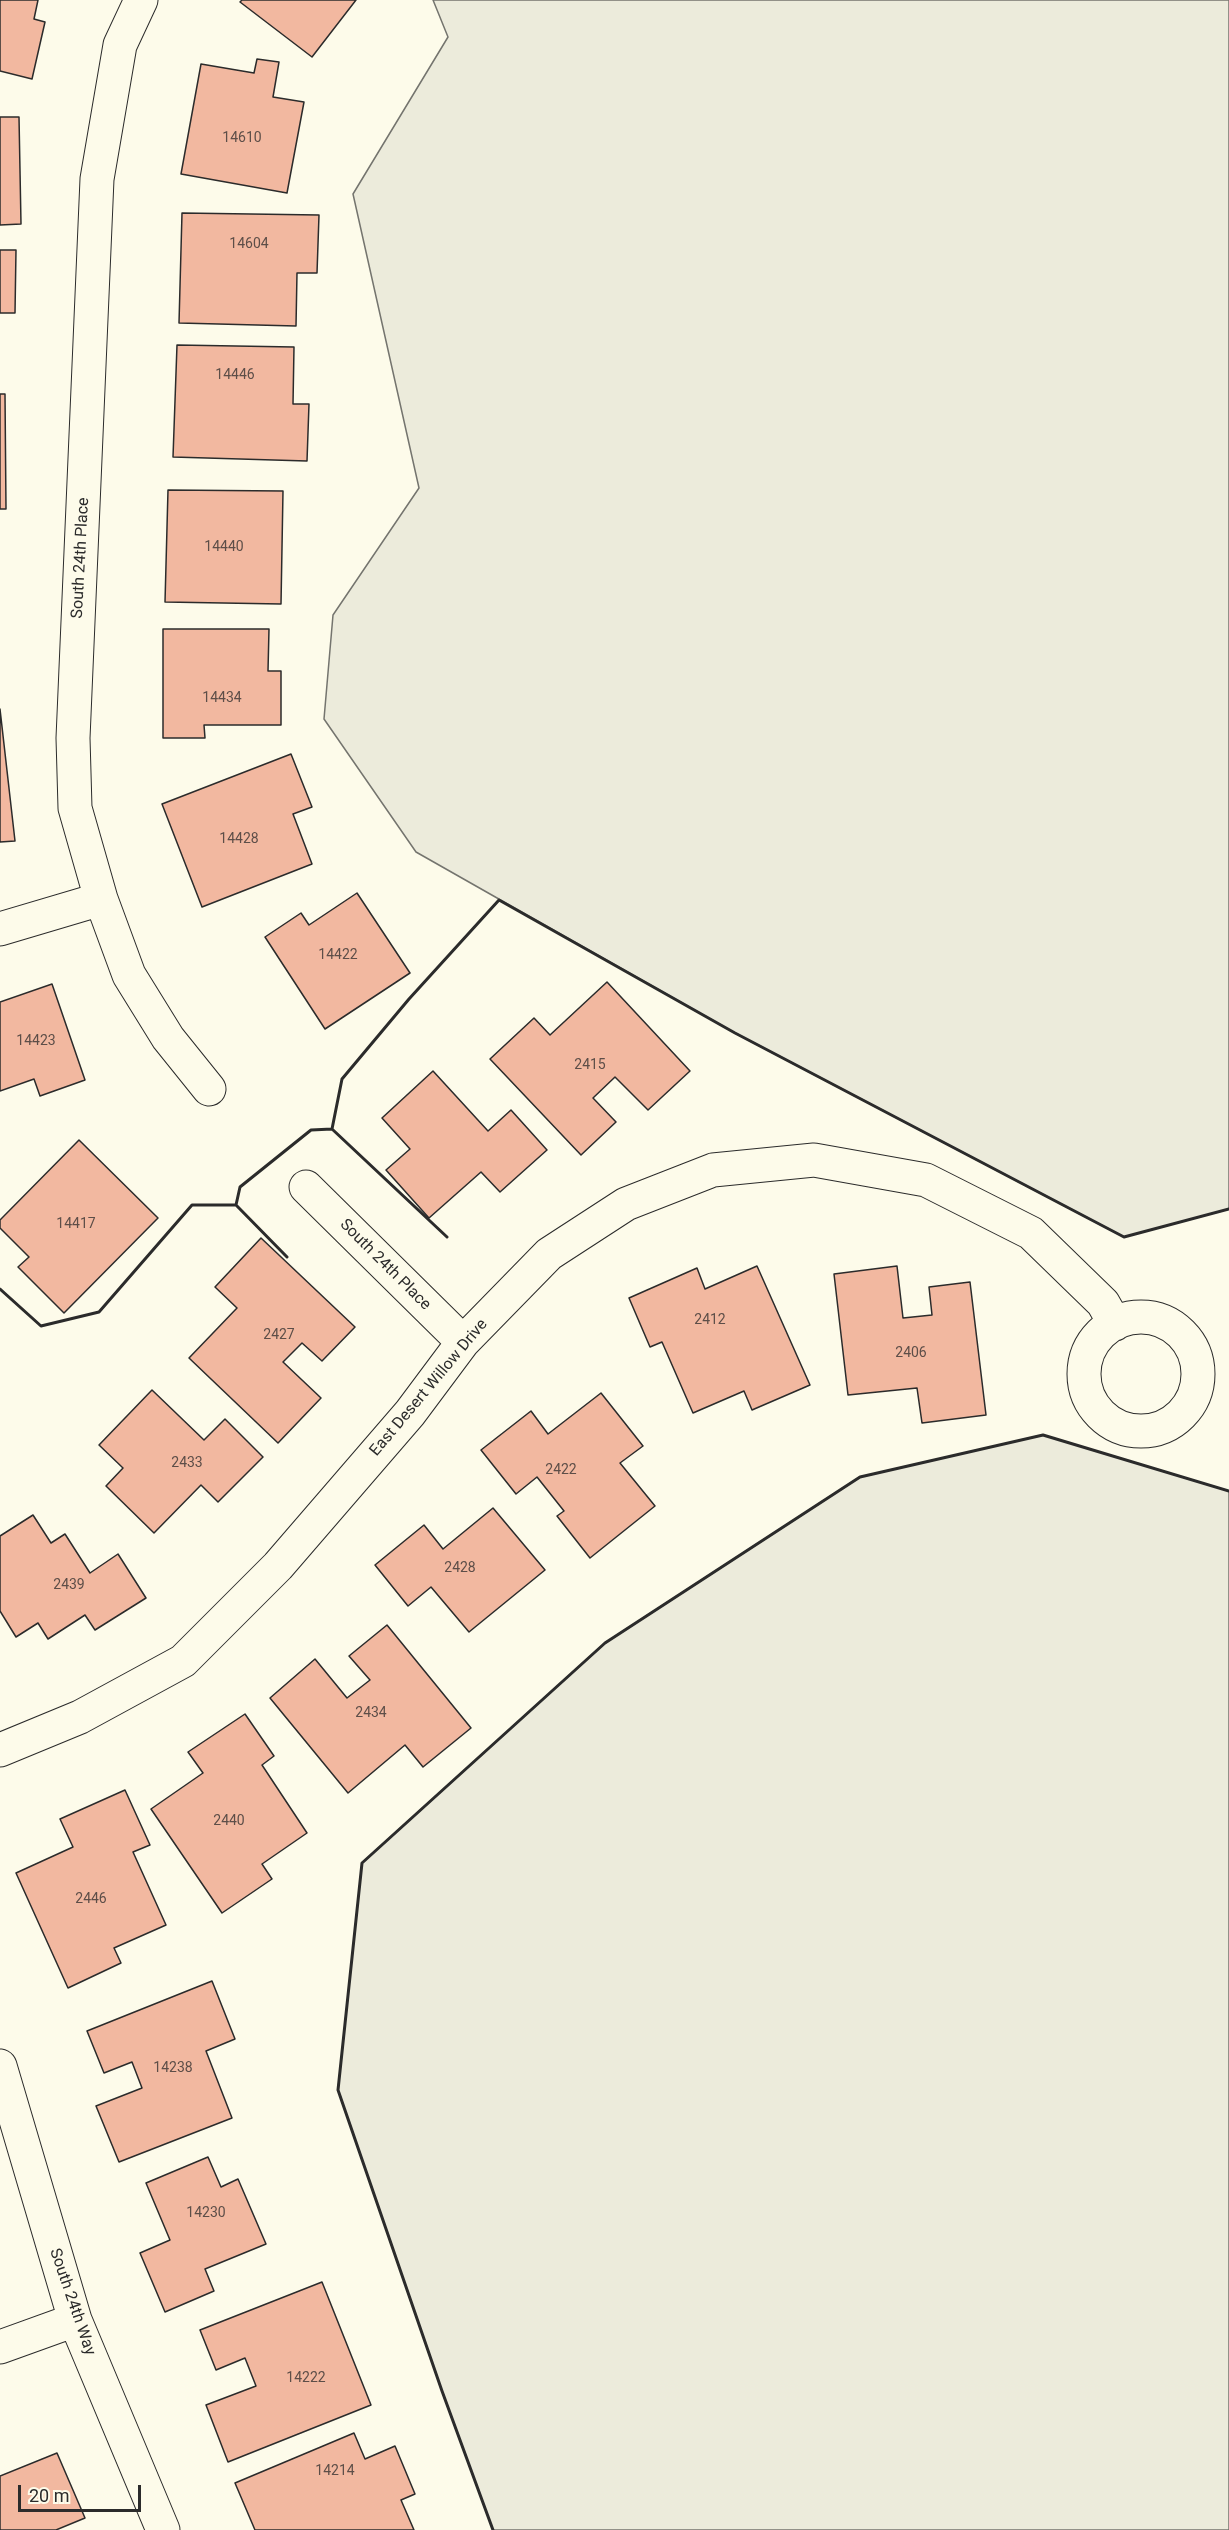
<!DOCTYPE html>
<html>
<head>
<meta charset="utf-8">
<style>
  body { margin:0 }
  #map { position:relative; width:1229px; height:2530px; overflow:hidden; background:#fdfbea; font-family:Roboto,sans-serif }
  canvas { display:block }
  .scale { position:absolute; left:18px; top:2485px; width:123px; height:27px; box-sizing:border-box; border:3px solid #2b2b2b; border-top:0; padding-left:8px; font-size:18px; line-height:21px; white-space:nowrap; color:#2b2b2b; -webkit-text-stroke:4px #fdfbea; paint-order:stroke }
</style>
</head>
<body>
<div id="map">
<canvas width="1229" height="2530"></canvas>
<div class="scale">20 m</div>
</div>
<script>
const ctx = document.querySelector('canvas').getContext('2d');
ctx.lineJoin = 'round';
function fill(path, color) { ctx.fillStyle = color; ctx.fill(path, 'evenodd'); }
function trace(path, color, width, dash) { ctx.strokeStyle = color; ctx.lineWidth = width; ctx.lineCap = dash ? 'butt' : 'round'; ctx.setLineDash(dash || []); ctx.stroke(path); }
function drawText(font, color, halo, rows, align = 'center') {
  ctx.font = font + ' Roboto,sans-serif'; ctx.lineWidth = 4.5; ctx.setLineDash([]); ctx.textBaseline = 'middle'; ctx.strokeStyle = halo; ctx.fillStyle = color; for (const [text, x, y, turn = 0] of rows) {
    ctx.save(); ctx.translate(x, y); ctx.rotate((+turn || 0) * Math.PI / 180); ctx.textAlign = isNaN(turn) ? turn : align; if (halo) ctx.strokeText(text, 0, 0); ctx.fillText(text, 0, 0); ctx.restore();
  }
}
const green = new Path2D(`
  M 433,0 L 1229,0 L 1229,1209 L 1124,1237 L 735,1033 L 416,852 L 324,719 L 333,615 L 419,488 L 353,194 L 448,37 Z
  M 1043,1435 L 1229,1491 L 1229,2530 L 493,2530 L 442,2391 L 338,2090 L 362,1863 L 605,1643 L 860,1477 Z`);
const building = new Path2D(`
  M 0,0 L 38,0 L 34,19 L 45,22 L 32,79 L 0,71 Z
  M 242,0 L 356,0 L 312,57 L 240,2 Z
  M 257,59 L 279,62 L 273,97 L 304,102 L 287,193 L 181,174 L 201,64 L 254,73 Z
  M 0,117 L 19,117 L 21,224 L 0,225 Z
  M 182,213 L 319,215 L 317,273 L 297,273 L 296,326 L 179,323 Z
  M 0,250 L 16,250 L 15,313 L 0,313 Z
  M 177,345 L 294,347 L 293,404 L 309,404 L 307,461 L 173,457 Z
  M 0,394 L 5,394 L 6,509 L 0,509 Z
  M 168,490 L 283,491 L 281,604 L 165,602 Z
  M 163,629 L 269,629 L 268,671 L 281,671 L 281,725 L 204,725 L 205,738 L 163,738 Z
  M 0,709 L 15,841 L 0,842 Z
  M 291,754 L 312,807 L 293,814 L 312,864 L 202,907 L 162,804 Z
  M 357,893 L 410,973 L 325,1029 L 265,937 L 301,913 L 309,925 Z
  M 607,982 L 690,1071 L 648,1110 L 615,1077 L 593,1098 L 616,1122 L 581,1155 L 490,1059 L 534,1018 L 550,1035 Z
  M 52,984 L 85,1080 L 40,1096 L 34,1079 L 0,1091 L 0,1002 Z
  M 433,1071 L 488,1131 L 511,1110 L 547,1150 L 500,1192 L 481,1172 L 429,1218 L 386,1170 L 410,1149 L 382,1118 Z
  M 79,1140 L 158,1218 L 64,1313 L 18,1267 L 29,1257 L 0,1228 L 0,1220 Z
  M 261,1238 L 355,1327 L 322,1361 L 302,1343 L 283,1362 L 321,1398 L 278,1443 L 189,1358 L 237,1308 L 215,1287 Z
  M 757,1266 L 810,1385 L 752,1410 L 744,1391 L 693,1413 L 662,1342 L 650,1347 L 629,1298 L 697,1268 L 705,1289 Z
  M 897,1266 L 903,1318 L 932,1315 L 929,1287 L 970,1282 L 986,1415 L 922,1423 L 917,1388 L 848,1395 L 834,1274 Z
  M 152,1390 L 204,1440 L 225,1419 L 263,1457 L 218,1502 L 201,1485 L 154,1533 L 106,1486 L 123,1468 L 99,1445 Z
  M 601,1393 L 643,1446 L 620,1463 L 655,1506 L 590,1558 L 557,1516 L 564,1511 L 537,1477 L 516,1494 L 481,1450 L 531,1411 L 548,1434 Z
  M 493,1508 L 545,1570 L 469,1632 L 431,1587 L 408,1606 L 375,1565 L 424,1525 L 443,1549 Z
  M 33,1515 L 51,1543 L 65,1534 L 90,1573 L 118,1554 L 146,1598 L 95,1630 L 85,1615 L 48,1639 L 38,1623 L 16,1637 L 0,1611 L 0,1536 Z
  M 387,1625 L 471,1728 L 423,1767 L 405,1745 L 348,1793 L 270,1698 L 315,1659 L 347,1698 L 370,1680 L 349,1656 Z
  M 245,1714 L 274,1756 L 262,1765 L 307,1833 L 262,1864 L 272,1879 L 222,1913 L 151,1809 L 203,1773 L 188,1752 Z
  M 125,1790 L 150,1845 L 133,1852 L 166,1925 L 114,1948 L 121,1963 L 68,1988 L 16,1873 L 73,1847 L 60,1819 Z
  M 212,1981 L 235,2039 L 206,2051 L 232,2118 L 119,2162 L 96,2106 L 142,2088 L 132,2062 L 104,2073 L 87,2031 Z
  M 208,2157 L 221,2187 L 238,2179 L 266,2244 L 205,2269 L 214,2291 L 165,2312 L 140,2253 L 170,2240 L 146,2183 Z
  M 322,2282 L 371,2405 L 228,2462 L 206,2405 L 256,2386 L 245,2358 L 216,2370 L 200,2330 Z
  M 354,2433 L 365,2459 L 395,2446 L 415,2494 L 401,2500 L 414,2530 L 255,2530 L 235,2483 Z
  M 57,2453 L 85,2518 L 56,2530 L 0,2530 L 0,2476 Z`);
const minor = new Path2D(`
  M 141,0 L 120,45 L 97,179 L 73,738 L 75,808 L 101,899 L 129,975 L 168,1038 L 209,1089
  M 0,929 L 101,899
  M 306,1187 L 463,1342
  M1084 1374a57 57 0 1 1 114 0a57 57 0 1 1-114 0Z
  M 0,1750 L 80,1717 L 183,1661 L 278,1566 L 410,1413 L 463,1342 L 549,1254 L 626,1204 L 713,1170 L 814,1160 L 926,1180 L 1031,1233 L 1103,1303 L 1115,1324
  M 0,2066 L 75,2320 L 163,2530
  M 0,2347 L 75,2320`);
const wall = new Path2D(`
  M 332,1129 L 342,1079 L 409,999 L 499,900 L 735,1033 L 1124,1237 L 1229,1209
  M 287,1257 L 236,1205 L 240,1187 L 311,1130 L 332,1129 L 447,1237
  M 0,1289 L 41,1326 L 99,1312 L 192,1205 L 236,1205
  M 493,2530 L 442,2391 L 338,2090 L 362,1863 L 605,1643 L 860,1477 L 1043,1435 L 1229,1491`);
const numberNames = [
  ["14610",242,138],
  ["14604",249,244],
  ["14446",235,375],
  ["14440",224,547],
  ["14434",222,698],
  ["14428",239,839],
  ["14422",338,955],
  ["14423",36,1041],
  ["2415",590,1065],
  ["14417",76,1224],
  ["2412",710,1320],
  ["2427",279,1335],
  ["2406",911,1353],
  ["2433",187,1463],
  ["2422",561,1470],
  ["2428",460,1568],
  ["2439",69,1585],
  ["2434",371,1713],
  ["2440",229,1821],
  ["2446",91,1899],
  ["14238",173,2068],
  ["14230",206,2213],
  ["14222",306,2378],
  ["14214",335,2471]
];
const streetNames = [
  ["South 24th Place",81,558,-87],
  ["South 24th Place",385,1265,45],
  ["East Desert Willow Drive",429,1388,-50],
  ["South 24th Way",72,2302,71]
];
fill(green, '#ecebdb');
trace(green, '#74746e', 1.5);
fill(building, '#f2b8a0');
trace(building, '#2b2b2b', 1.5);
trace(minor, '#2b2b2b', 35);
trace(minor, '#fdfbea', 33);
trace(wall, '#2b2b2b', 3);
drawText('14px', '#5d4e48', null, numberNames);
drawText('16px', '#2b2b2b', '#fdfbea', streetNames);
</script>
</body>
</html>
